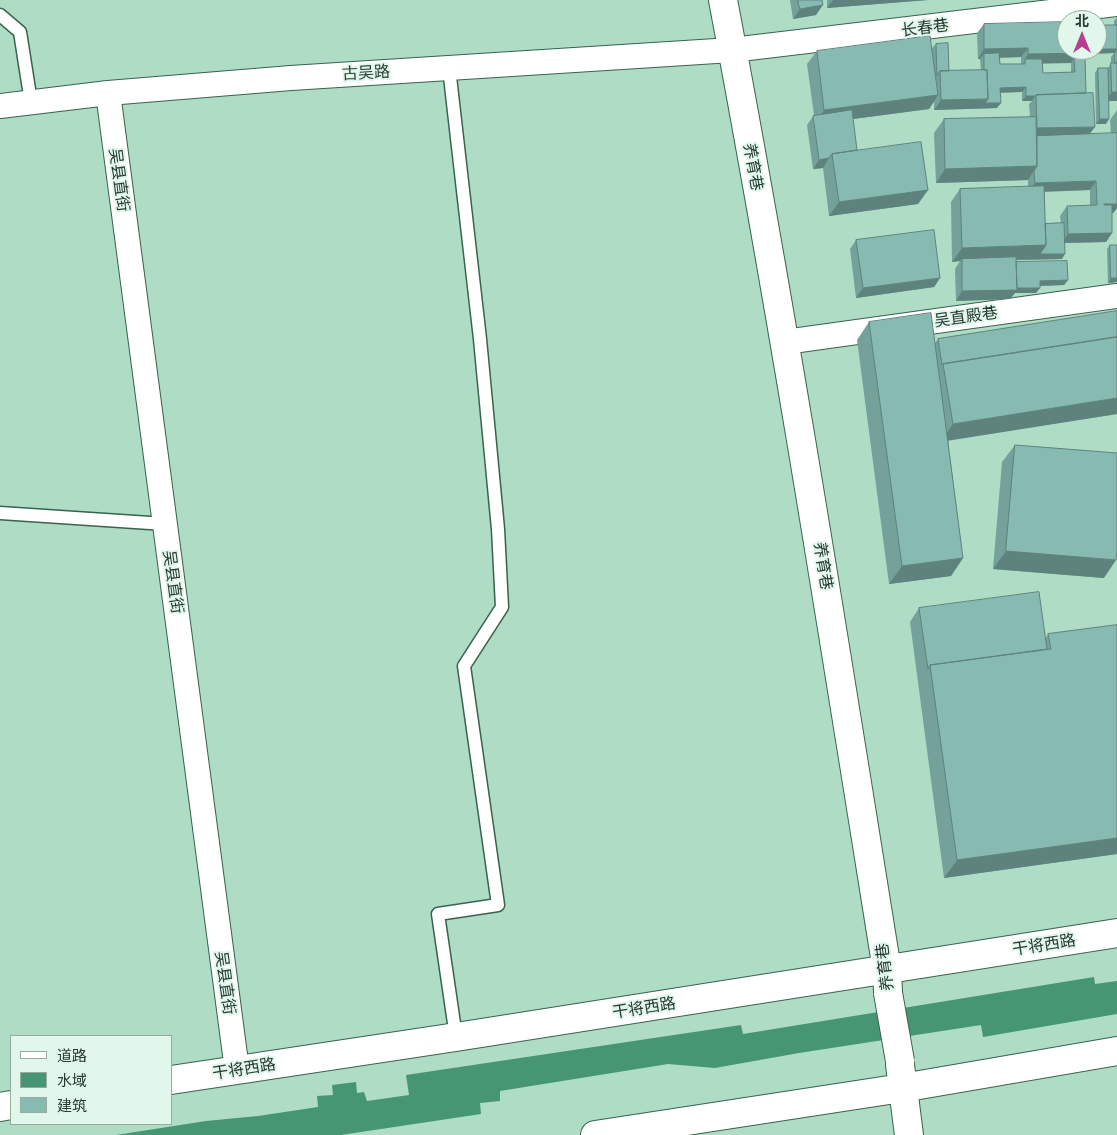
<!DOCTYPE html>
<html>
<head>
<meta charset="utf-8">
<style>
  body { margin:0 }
  #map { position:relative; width:1117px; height:1135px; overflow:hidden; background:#afdcc5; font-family:"Asap Condensed","Noto Sans SC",sans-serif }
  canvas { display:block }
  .legend { position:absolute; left:10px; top:1035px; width:162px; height:90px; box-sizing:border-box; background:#e1f7eb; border:1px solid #97aba1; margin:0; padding:6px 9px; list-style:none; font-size:15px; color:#283a31 }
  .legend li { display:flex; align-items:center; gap:10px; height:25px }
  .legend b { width:25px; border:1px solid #97aba1 }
  .north { position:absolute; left:1057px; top:10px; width:50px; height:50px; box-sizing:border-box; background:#e1f7eb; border:1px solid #97aba1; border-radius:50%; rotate:0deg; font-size:14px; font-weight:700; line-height:20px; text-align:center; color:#283a31 }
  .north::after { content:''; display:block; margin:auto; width:18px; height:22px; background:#b73e91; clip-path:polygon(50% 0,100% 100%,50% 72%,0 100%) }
</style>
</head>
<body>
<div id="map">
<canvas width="1117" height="1135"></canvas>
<ul class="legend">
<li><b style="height:6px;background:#fff"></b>道路</li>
<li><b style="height:14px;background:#469673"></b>水域</li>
<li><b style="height:14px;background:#87bbb2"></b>建筑</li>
</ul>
<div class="north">北</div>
</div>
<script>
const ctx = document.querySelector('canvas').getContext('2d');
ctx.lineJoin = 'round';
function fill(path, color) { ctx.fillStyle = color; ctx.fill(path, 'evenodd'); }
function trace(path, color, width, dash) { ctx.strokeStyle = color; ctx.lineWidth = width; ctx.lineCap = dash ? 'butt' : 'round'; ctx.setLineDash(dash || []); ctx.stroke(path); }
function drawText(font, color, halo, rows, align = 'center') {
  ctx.font = font + ' "Asap Condensed","Noto Sans SC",sans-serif'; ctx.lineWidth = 4; ctx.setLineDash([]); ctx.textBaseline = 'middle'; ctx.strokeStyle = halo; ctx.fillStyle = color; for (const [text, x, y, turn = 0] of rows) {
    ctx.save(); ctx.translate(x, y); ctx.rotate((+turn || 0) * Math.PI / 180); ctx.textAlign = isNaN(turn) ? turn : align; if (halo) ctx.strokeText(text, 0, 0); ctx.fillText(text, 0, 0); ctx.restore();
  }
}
const water = new Path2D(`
  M 1094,977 L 1095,984 L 1117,981 L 1117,1014 L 983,1037 L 981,1025 L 799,1053 L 715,1068 L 668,1064 L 500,1091 L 500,1101 L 480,1103 L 481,1114 L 341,1135 L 116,1135 L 206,1121 L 258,1116 L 318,1107 L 317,1096 L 333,1095 L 332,1085 L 356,1082 L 357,1093 L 364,1092 L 367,1101 L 409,1095 L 406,1075 L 741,1025 L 743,1034 Z`);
const lane = new Path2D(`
  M 0,15 L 20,32 L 31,102
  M 449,68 L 480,339 L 498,529 L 502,607 L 464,666 L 498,905 L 438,914 L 456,1037
  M 0,513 L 165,524`);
const street = new Path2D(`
  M 108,93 L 237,1070
  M 0,106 L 108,93 L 291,78 L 732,50 L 1117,4
  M 785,342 L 1117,296`);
const secondary = new Path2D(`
  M 723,0 C 784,322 835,646 887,970 L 888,992
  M 900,1065 L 909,1135`);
const primary = new Path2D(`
  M 171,1080 L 456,1037 L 1117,933
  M 0,1107 L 11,1105
  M 595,1135 L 902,1088 L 1117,1051`);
const secondaryBridge = new Path2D(`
  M 888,993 L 900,1061`);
const wall = new Path2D(`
  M 790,0 L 822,0 L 816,15 L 793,19 Z
  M 827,0 L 928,0 L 827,8 Z
  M 1117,17 L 1117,50 L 1116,52 L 1117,101 L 1109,101 L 1106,124 L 1096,124 L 1095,73 L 1098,68 L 1108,68 L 1111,63 L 1111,57 L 1114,53 L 1087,54 L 1085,58 L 1086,93 L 1089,134 L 1111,134 L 1110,120 L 1117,110 L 1117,208 L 1113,213 L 1112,213 L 1112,233 L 1106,242 L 1065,243 L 1062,259 L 1016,260 L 1016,262 L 1068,280 L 1064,285 L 1040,286 L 1036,293 L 1015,293 L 1010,299 L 956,301 L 955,269 L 960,261 L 952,262 L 951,202 L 960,189 L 1028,187 L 1028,180 L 936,183 L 934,133 L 944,119 L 1030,117 L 1029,104 L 1032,101 L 1022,101 L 1022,92 L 1000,92 L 997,108 L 934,110 L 934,102 L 929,109 L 853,119 L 857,150 L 928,190 L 918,204 L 829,216 L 823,168 L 813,169 L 807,125 L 814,115 L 807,64 L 817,51 L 932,48 L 936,44 L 949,71 L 981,70 L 980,59 L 978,59 L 977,33 L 984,24 L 1067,50 L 1097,50 L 1114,25 L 1114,21 ZM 1021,57 L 1021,64 L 1000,64 L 1000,58 ZM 1042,63 L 1071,63 L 1071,72 L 1043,73 ZM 1090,190 L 1090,206 L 1067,206 L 1060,216 L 1061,223 L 1045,224 L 1045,192 Z
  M 856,240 L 940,278 L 934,287 L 856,298 L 850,249 Z
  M 1110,245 L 1117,282 L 1108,283 L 1107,249 Z
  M 1117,311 L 1117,414 L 948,440 L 963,558 L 951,576 L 889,584 L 857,340 L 869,322 L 935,343 L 938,339 Z
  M 1015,445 L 1104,578 L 993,569 L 1002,462 Z
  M 919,608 L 1046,638 L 1048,634 L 1117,625 L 1117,854 L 944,878 L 910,622 Z`);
const shadedWall = new Path2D(`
  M 833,0 L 928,0 L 827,8 Z
  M 823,5 L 816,15 L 793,19 L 800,9 Z
  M 1028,48 L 1021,57 L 984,58 L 984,54 L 980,59 L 978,59 L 984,49 Z
  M 1097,49 L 1117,49 L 1117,50 L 1115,53 L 1115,52 L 1114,53 L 1087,54 L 1081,63 L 1074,58 L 1071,63 L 1025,64 L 1025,59 L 1028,54 L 1086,53 L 1089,50 L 1097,50 Z
  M 1026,87 L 1022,92 L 997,93 L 1000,88 Z
  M 1112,92 L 1117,92 L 1117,101 L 1105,101 Z
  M 938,95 L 929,109 L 815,124 L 824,110 Z
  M 1026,96 L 1035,96 L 1032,101 L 1022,101 Z
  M 988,99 L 1001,103 L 997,108 L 934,110 L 941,100 Z
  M 1100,119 L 1109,119 L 1106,124 L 1096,124 Z
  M 1095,127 L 1088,136 L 1033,137 L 1037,128 Z
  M 829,158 L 823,168 L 813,169 L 819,160 Z
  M 1037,166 L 1028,180 L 936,183 L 945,169 Z
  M 1096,181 L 1090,190 L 1028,192 L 1035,183 Z
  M 928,190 L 918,204 L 829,216 L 839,202 Z
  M 1104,204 L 1117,204 L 1117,208 L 1113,213 L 1098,214 Z
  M 1112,233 L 1106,242 L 1061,243 L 1068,234 Z
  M 1046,245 L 1065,254 L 1062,259 L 962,261 L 962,259 L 960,261 L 952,262 L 962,248 Z
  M 940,278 L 934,287 L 856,298 L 863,288 Z
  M 1111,278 L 1117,278 L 1117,282 L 1108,283 Z
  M 1068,280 L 1064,285 L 1036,286 L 1040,281 Z
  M 1013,288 L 1040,288 L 1036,293 L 1015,293 L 1010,299 L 956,301 L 962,291 Z
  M 1117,398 L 1117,414 L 940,442 L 953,424 Z
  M 1006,551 L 1116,560 L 1104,578 L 993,569 Z
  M 963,558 L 951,576 L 889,584 L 902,566 Z
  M 1117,838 L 1117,854 L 944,878 L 957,860 Z`);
const building = new Path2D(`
  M 798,0 L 822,0 L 823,5 L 800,9 Z
  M 1067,22 L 1067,50 L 1088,50 L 1088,53 L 1028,54 L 1028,48 L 984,49 L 984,24 Z
  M 1097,25 L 1117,25 L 1117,49 L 1097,49 Z
  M 930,36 L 938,95 L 824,110 L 817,51 Z
  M 948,43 L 949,71 L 940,71 L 937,76 L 936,44 Z
  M 1115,52 L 1117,52 L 1117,63 L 1115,63 Z
  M 999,53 L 1000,64 L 1025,64 L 1025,59 L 1042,59 L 1043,73 L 1075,72 L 1074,58 L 1085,58 L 1086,93 L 1036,95 L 1035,96 L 1026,96 L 1026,87 L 1000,88 L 1001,103 L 985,103 L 988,99 L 987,70 L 984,70 L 984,54 Z
  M 1111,63 L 1117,63 L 1117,92 L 1112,92 Z
  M 1098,68 L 1108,68 L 1109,119 L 1100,119 Z
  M 987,70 L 988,99 L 941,100 L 940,71 Z
  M 1093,93 L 1095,127 L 1037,128 L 1036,95 Z
  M 852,110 L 857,150 L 832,154 L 829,158 L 819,160 L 813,116 Z
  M 1036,117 L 1037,166 L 945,169 L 944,119 Z
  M 1117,133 L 1117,204 L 1104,204 L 1104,205 L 1112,205 L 1112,233 L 1068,234 L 1067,206 L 1097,205 L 1096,181 L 1035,183 L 1034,171 L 1037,166 L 1037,136 Z
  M 921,142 L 928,190 L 839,202 L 832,154 Z
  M 1044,186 L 1046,245 L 962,248 L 960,189 Z
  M 1064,223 L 1065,254 L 1040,254 L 1046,245 L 1045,224 Z
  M 934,230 L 940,278 L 863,288 L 856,240 Z
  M 1110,245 L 1117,245 L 1117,278 L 1111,278 Z
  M 1016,257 L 1017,290 L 962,291 L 962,259 Z
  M 1067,261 L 1068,280 L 1040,281 L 1040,288 L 1017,288 L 1016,262 Z
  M 1117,311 L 1117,337 L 943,364 L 942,365 L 938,339 Z
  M 931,313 L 963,558 L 902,566 L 869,322 Z
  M 1117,337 L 1117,398 L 953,424 L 943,364 Z
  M 1015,445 L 1117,453 L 1117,551 L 1116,560 L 1006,551 Z
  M 1039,592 L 1047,649 L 930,665 L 928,669 L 919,608 Z
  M 1117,625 L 1117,838 L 957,860 L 930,665 L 1051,649 L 1048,634 Z`);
const streetNames = [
  ["长春巷",925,28,-7],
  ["古吴路",366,73,-3],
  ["养育巷",753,167,80],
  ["吴县直街",119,180,82],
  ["吴直殿巷",966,317,-8],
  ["养育巷",823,566,81],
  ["吴县直街",173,582,82],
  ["干将西路",1044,945,-9],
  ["养育巷",885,967,-97],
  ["吴县直街",225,983,82],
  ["干将西路",644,1008,-9],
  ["干将西路",244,1069,-9]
];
fill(water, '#469673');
trace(lane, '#39624f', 15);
trace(street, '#39624f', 26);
trace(secondary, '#39624f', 30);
trace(primary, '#39624f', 30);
trace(lane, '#fff', 12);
trace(street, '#fff', 24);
trace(secondary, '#fff', 28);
trace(primary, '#fff', 28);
trace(secondaryBridge, '#39624f', 30, []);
trace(secondaryBridge, '#fff', 28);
fill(wall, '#74a199');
fill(shadedWall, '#5e837d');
fill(building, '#87bbb2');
trace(building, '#5e837d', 1);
drawText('16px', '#283a31', '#e1f7eb', streetNames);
</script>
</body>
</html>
